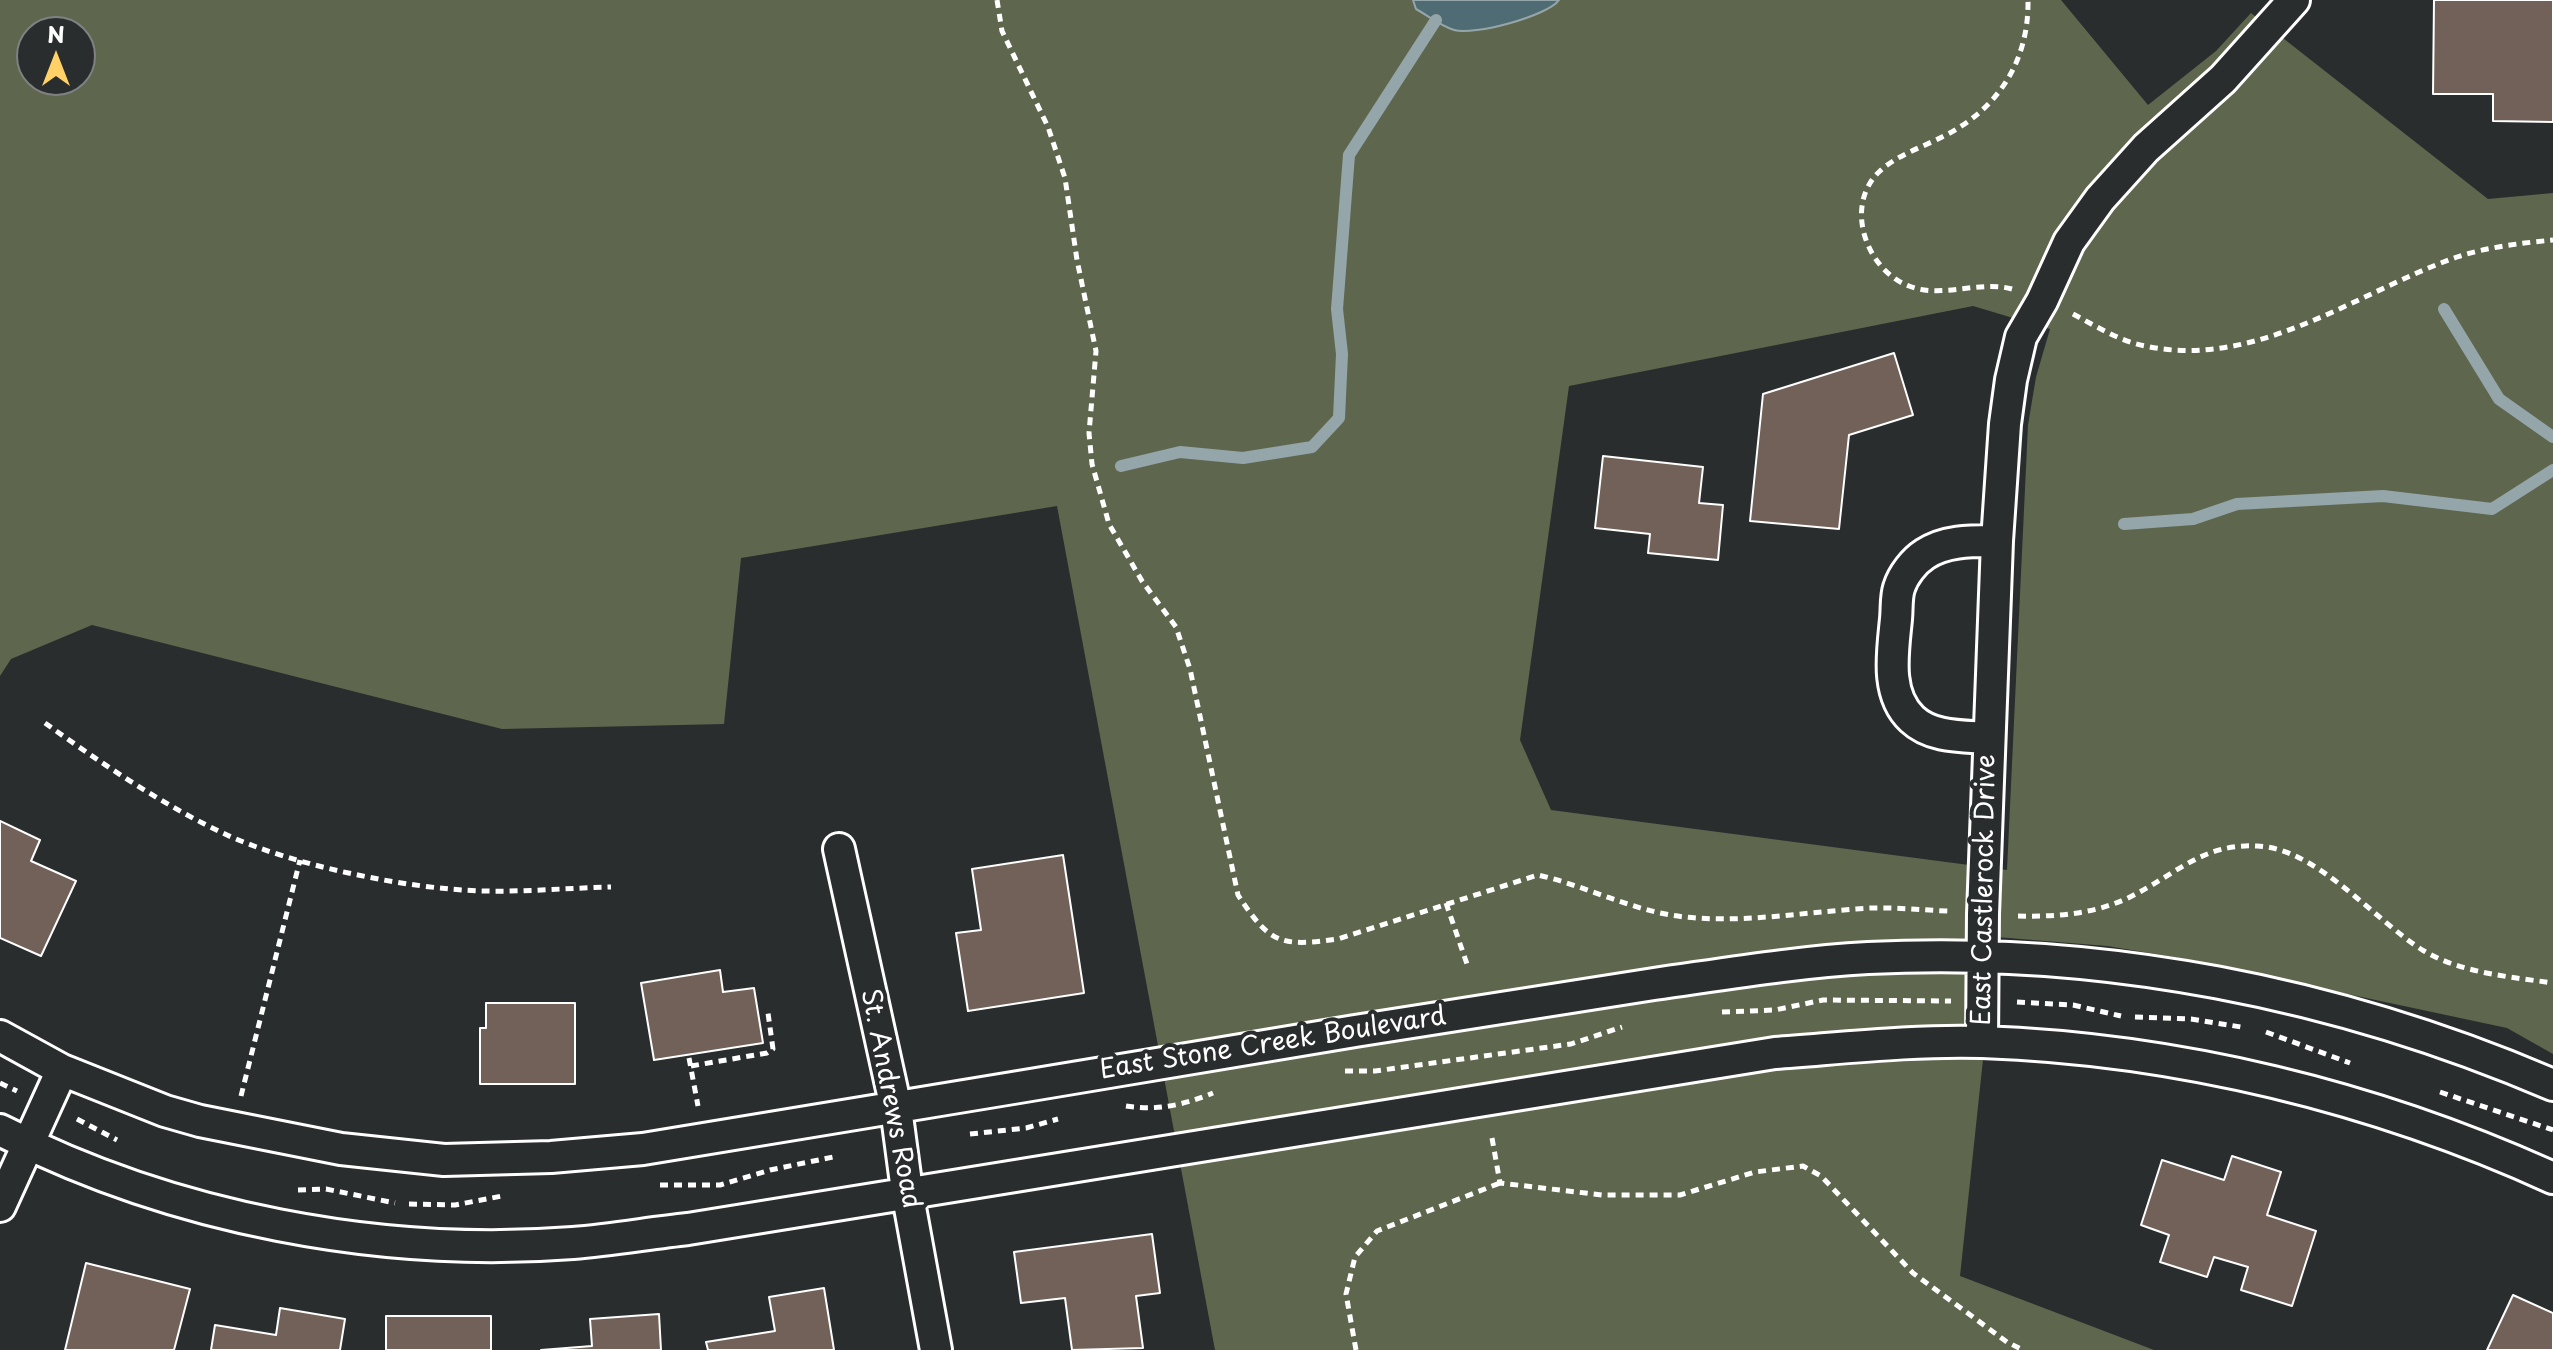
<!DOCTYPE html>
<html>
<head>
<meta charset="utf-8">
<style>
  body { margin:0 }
  #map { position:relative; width:2553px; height:1350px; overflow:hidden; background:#2a2d2e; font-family:"Playpen Sans",sans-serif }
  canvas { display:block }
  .north { position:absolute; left:16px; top:16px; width:80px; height:80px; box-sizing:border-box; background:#2a2d2e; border:2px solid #7f8182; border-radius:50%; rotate:0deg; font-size:22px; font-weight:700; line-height:32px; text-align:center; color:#fff }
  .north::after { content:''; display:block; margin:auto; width:28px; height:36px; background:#ffd166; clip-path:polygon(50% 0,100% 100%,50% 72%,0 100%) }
</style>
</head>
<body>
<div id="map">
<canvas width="2553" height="1350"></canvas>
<div class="north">N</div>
</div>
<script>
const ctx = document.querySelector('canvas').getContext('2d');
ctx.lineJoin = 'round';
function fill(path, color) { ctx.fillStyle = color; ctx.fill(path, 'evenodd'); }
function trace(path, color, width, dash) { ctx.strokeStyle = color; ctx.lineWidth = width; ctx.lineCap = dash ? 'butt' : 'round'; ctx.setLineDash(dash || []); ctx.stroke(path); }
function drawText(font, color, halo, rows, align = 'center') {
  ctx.font = font + ' "Playpen Sans",sans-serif'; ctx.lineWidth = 8; ctx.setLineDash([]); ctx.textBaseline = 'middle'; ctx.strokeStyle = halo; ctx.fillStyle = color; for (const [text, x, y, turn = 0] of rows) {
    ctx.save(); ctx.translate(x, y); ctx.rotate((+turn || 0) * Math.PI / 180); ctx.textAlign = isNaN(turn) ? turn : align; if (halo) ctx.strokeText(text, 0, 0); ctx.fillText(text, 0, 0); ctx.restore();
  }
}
const green = new Path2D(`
  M 0,0 L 2061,0 L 2148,105 L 2216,51 L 2251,13 L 2488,199 L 2553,193 L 2553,1054 L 2507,1028 L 2174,957 L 2107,946 L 1996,937 L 1960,1276 L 2154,1350 L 1215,1350 L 1057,506 L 741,558 L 724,724 L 502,729 L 92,625 L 11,659 L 0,676 ZM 32,32 L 80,32 L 80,80 L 32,80 ZM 1973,306 L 2050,329 L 2036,377 L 2028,425 L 2007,870 L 1551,810 L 1520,740 L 1569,386 Z`);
const water = new Path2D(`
  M 1413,0 L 1559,0 C 1548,16 1473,36 1454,30 C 1441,26 1427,15 1416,9 Z`);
const stream = new Path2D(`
  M 2444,309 L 2499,399 L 2553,437
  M 1121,466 L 1180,452 L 1243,458 L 1312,447 L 1339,418 L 1342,354 L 1337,309 L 1349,155 L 1436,20
  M 2124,524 L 2193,519 L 2237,504 L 2383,496 L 2492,509 L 2553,470`);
const building = new Path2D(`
  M 2434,0 L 2553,0 L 2553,122 L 2493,121 L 2493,94 L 2433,94 Z
  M 1894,353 L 1913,415 L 1849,435 L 1839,529 L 1750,521 L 1763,394 Z
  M 1603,456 L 1703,467 L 1699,503 L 1723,505 L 1718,560 L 1648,553 L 1650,534 L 1595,528 Z
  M 0,821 L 40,840 L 31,861 L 76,881 L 41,956 L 0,938 Z
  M 1063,855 L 1084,993 L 968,1011 L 956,933 L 981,930 L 972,869 Z
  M 720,970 L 723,992 L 754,988 L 763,1043 L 654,1060 L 641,983 Z
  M 486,1003 L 575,1003 L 575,1084 L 480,1084 L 480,1028 L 486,1028 Z
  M 2232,1156 L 2281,1172 L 2267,1215 L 2316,1231 L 2292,1306 L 2241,1290 L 2248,1267 L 2214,1257 L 2207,1277 L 2160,1262 L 2169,1235 L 2141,1225 L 2162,1160 L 2224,1180 Z
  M 1152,1234 L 1160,1293 L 1136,1296 L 1143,1348 L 1072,1350 L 1065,1298 L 1021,1303 L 1014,1252 Z
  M 86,1263 L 190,1289 L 174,1350 L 65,1350 Z
  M 824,1288 L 834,1350 L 708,1350 L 706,1342 L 775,1331 L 769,1297 Z
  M 2513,1295 L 2553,1313 L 2553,1350 L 2487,1350 Z
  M 280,1308 L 345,1319 L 340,1350 L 211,1350 L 215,1325 L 276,1335 Z
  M 659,1314 L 661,1350 L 541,1350 L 592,1346 L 590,1319 Z
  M 386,1316 L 491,1316 L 491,1350 L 386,1350 Z`);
const path = new Path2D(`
  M 997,0 L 1002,31 L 1048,127 L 1065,178 L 1077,260 L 1096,351 L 1089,433 L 1092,464 L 1109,524 L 1142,581 L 1176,627 L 1190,669 L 1238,895 C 1270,944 1280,947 1338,939 L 1538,875 C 1587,886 1634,912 1685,917 C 1742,923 1799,913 1856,909 C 1887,906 1917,910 1948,911
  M 2012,289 C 1979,280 1941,299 1909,286 C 1866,270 1843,205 1880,171 C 1897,155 1923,147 1944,136 C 1998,109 2029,61 2028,0
  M 2073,314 C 2096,326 2119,341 2145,346 C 2257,370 2357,292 2457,257 C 2487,247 2522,243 2553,240
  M 45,723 C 101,763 164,806 227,835 C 295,866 408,889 483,891 C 525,892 568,888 611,887
  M 1446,903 L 1467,964
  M 2018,916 C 2056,917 2095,914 2130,897 C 2175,875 2203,843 2257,846 C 2317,848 2375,921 2424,951 C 2461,973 2511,977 2553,983
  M 2017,1002 L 2073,1005 L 2121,1016
  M 1722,1012 L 1775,1010 L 1823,1000 L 1951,1001
  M 2135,1017 L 2191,1019 L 2241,1027
  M 2266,1032 L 2350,1063
  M 689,1058 L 698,1106
  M 691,1066 L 767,1053 L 773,1049 L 768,1013
  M 1345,1071 L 1375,1071 L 1571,1044 L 1622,1027
  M 0,1083 L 17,1091
  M 2440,1092 L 2553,1130
  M 241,1096 L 300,860
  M 1126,1106 C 1157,1111 1184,1105 1213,1093
  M 77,1119 L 117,1140
  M 970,1134 L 1026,1128 L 1058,1119
  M 1492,1138 L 1500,1183 L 1602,1195 L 1680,1195 L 1755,1172 L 1803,1166 L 1821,1176 L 1913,1273 L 2007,1342 L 2023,1350
  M 660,1185 L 720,1185 L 770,1170 L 838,1156
  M 298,1190 L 326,1189 L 395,1203
  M 409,1204 L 455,1205 L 502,1196
  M 1356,1350 L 1346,1294 L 1355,1257 L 1377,1231 L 1500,1183`);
const street = new Path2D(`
  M 1989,738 C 1963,736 1932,738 1912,719 C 1885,694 1893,651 1896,619 C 1897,609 1896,597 1899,588 C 1903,575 1914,561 1925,554 C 1946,540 1973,541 1997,541
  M 839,849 L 896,1108 L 907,1191 L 936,1350
  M 0,1036 L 62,1070 L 165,1111 L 200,1121 L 341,1149 L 444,1160 L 551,1157 L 643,1149 C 880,1111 1118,1070 1355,1031 C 1455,1015 1555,999 1654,984 C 1725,974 1796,962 1868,958 C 2101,946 2339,993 2553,1085
  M 1982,1042 L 1983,914 L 1997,541 L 2005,424 L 2011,380 L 2021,337 L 2042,301 L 2069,242 L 2100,199 L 2146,148 L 2223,79 L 2294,0
  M 0,1130 C 172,1218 380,1258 573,1243 C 612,1240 650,1233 688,1229 L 1775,1053 C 1844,1048 1914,1040 1982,1042 C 2178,1049 2375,1097 2553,1178
  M 0,1206 L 62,1070`);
const streetNames = [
  ["East Castlerock Drive",1985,890,-89],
  ["East Stone Creek Boulevard",1273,1044,-9],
  ["St. Andrews Road",890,1099,79]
];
fill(green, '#5e674e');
fill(water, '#4f6b73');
trace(water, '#95a6ab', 2);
trace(stream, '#95a6ab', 12);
fill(building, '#726159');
trace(building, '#fff', 2);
trace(street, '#fff', 36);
trace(path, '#fff', 5, [8, 6]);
trace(street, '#2a2d2e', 30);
drawText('26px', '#fff', '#2a2d2e', streetNames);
</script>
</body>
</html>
